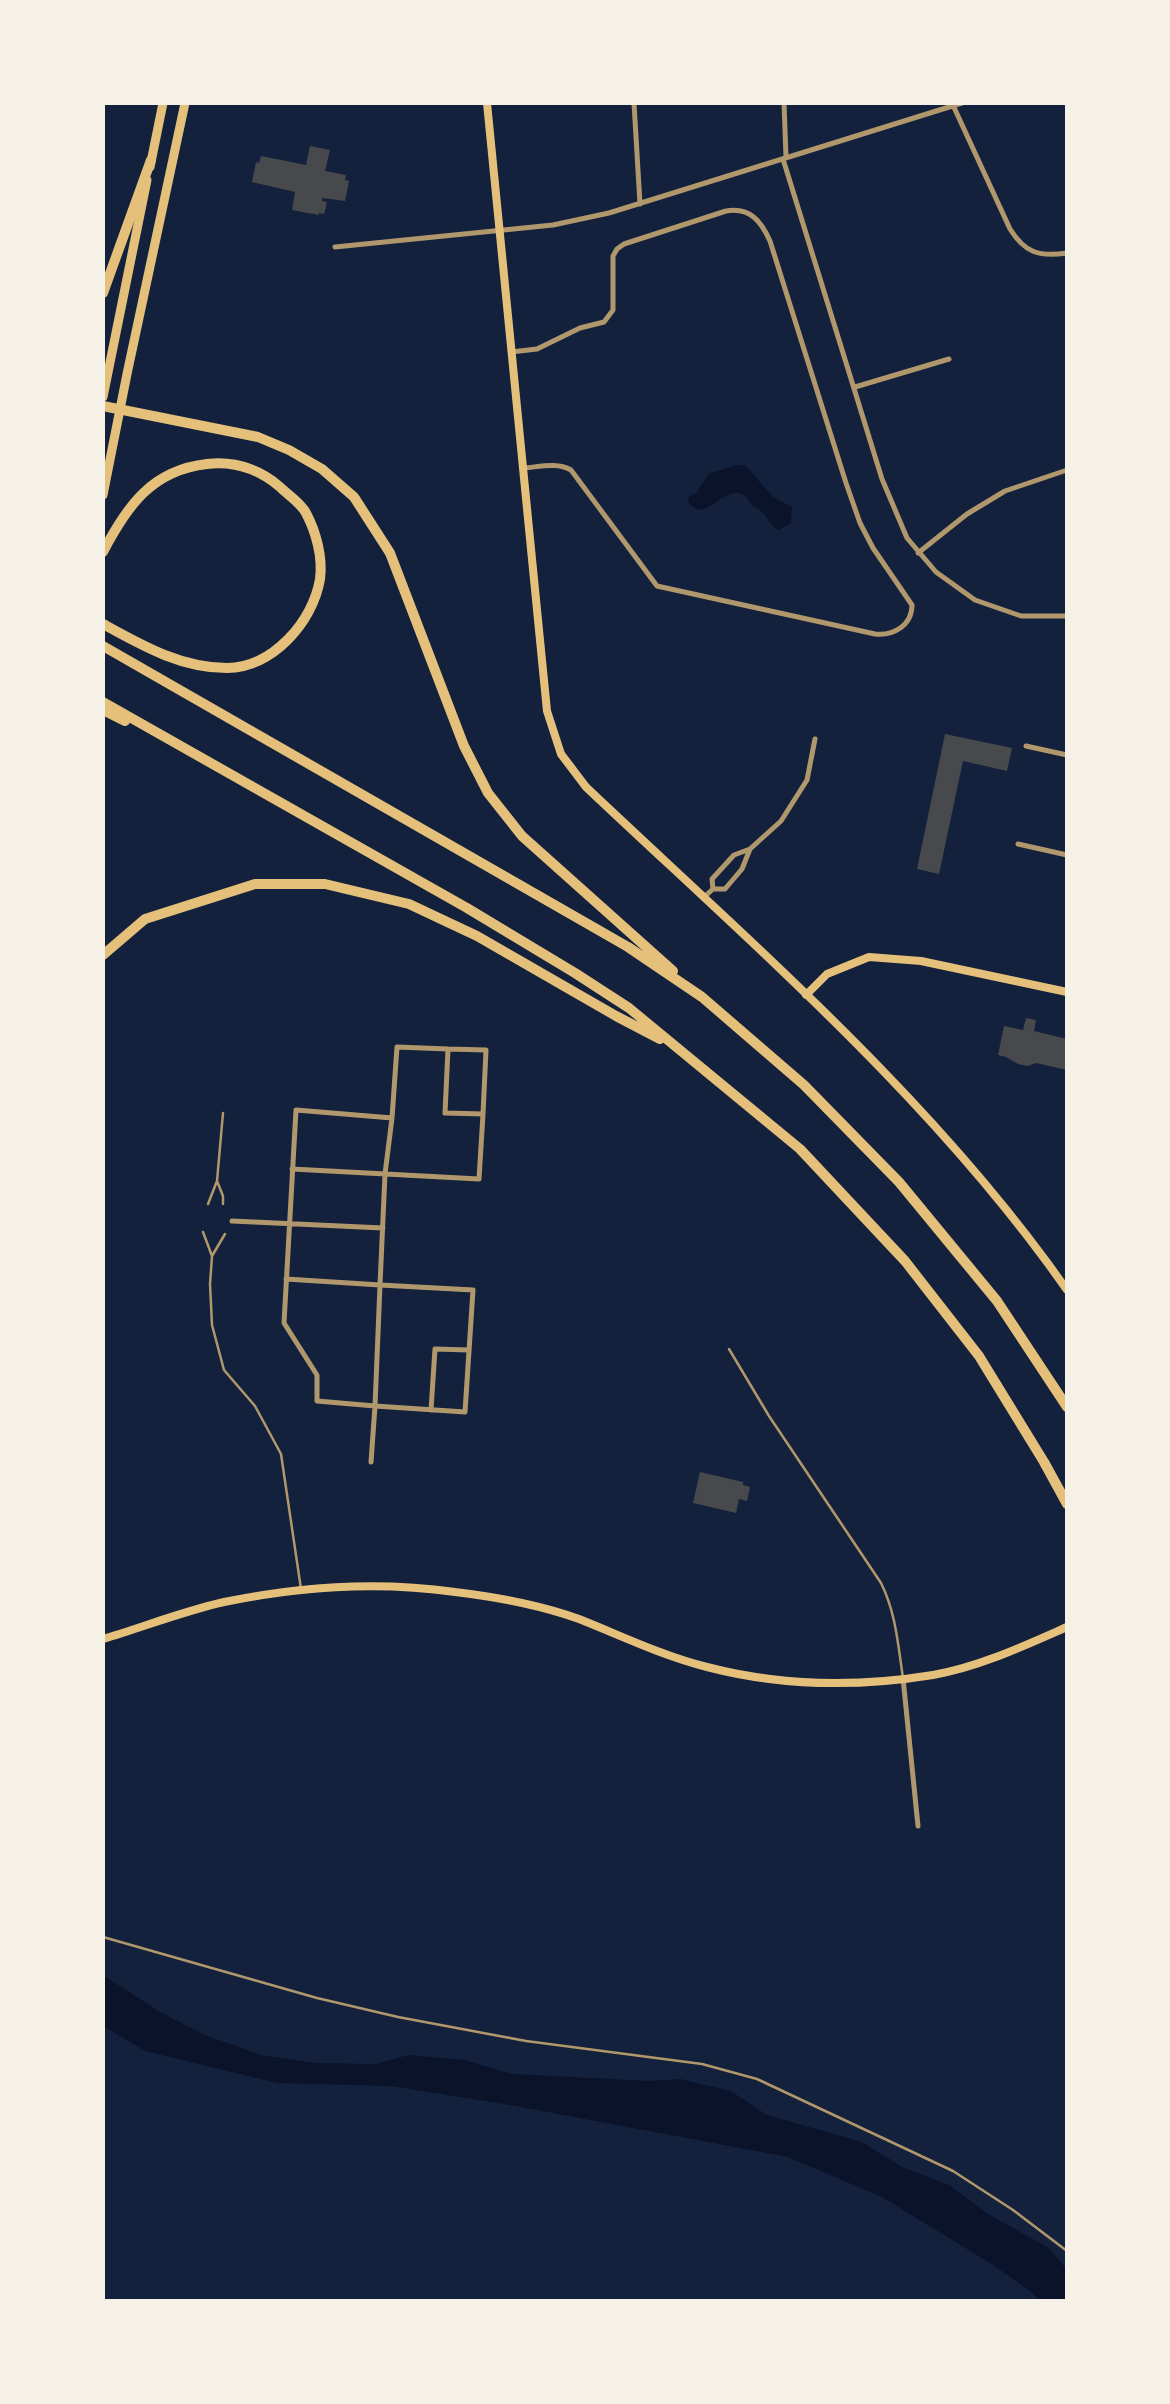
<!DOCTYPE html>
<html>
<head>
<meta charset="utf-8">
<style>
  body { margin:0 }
  #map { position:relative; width:1170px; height:2404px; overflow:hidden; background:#14213d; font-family:"PT Sans",sans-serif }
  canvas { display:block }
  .frame { position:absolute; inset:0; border:105px solid #f6f1e7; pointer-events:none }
</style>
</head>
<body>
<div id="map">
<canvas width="1170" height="2404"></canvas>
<div class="frame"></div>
</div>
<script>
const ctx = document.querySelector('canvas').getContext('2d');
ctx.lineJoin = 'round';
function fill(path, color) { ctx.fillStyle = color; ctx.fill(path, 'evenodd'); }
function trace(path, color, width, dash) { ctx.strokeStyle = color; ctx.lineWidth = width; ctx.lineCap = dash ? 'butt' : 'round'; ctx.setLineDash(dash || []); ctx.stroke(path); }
const water = new Path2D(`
  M 736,465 L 745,465 L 773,497 L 792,507 L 791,523 L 779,530 C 769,526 769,518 761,511 C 759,508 754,507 752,505 C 746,498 747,493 735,493 C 717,494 704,523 688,502 L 689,497 L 696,493 L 709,474 Z
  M 103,1975 L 160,2012 L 205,2035 L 261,2055 L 315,2063 L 376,2064 L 408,2055 L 464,2060 L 512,2074 L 650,2081 L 680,2079 L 731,2091 L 767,2115 L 862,2142 L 902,2167 L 949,2185 L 988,2214 L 1049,2248 L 1067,2270 L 1067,2301 L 1039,2301 L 1033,2293 L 993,2265 L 882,2197 L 788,2157 L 510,2105 L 391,2086 L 277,2083 L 145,2051 L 103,2026 Z`);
const building = new Path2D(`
  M 310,146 L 330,150 L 325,171 L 346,175 L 345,180 L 349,181 L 345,201 L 322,198 L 322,201 L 327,202 L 324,214 L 319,213 L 319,215 L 292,210 L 295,192 L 252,182 L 256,162 L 259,163 L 261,156 L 306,165 Z
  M 945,734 L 1012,748 L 1007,771 L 963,761 L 939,874 L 917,869 Z
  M 1026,1018 L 1036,1020 L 1034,1031 L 1067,1039 L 1067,1070 L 1036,1063 L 1028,1066 L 1018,1064 L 1006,1057 L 998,1055 L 1004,1026 L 1023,1030 Z
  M 700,1472 L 743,1482 L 743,1485 L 750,1487 L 747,1501 L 739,1499 L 736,1513 L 693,1503 Z`);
const service = new Path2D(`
  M 217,1181 L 223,1113
  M 208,1204 L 217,1181 L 223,1196 L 223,1204
  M 203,1232 L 212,1256 L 225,1234
  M 212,1256 L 210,1284 L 212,1325 L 224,1370 L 255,1406 L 281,1454 L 301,1589
  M 729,1349 L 769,1416 L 881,1583 C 896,1613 898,1645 903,1678
  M 103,1937 L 317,1998 L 398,2017 L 526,2041 L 702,2064 L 757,2079 L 953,2171 L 1013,2210 L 1067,2251`);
const minor = new Path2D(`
  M 634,103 L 640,204
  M 784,103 L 786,157
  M 952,103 L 1010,229 C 1025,253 1039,257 1067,253
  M 783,159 L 882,479 L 907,538 L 936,572 L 975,600 L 1021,616 L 1067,616
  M 335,247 L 553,225 L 609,213 L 962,103
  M 511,352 L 537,349 L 580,328 L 604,322 L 613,310 L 613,256 L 617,249 L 624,244 L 726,211 C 750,207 761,221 770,241 L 846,483 L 860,523 L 873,548 L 912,605 C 912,625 894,636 875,634 L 657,586 L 571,470 C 557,462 539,467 523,468
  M 855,387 L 949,359
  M 918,553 L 967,514 L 1005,491 L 1067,470
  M 1026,746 L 1067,755
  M 1018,844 L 1067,855
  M 713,889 L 712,879 L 734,855 L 750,849 L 781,821 L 807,780 L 815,739
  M 703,898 L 713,889 L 725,889 L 742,869 L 750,849
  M 392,1118 L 397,1047 L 448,1049
  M 292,1169 L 479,1179 L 483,1114 L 445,1113 L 448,1049 L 486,1050 L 483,1114
  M 232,1221 L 383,1228
  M 286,1279 L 380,1285 L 385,1174 L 392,1118 L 296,1110 L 284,1323 L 317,1375 L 317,1401 L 375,1406 L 371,1462
  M 380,1285 L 473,1290 L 465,1412 L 375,1406 Z
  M 431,1410 L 435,1349 L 469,1350
  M 903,1678 L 918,1826`);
const secondary = new Path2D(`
  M 487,103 L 547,711 L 561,754 L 586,787 C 754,946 934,1100 1067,1290
  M 806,995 L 827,974 L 869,957 L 921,961 L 1067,992
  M 103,1639 C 143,1627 184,1611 224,1602 C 301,1586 378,1581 455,1592 C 497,1597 540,1605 579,1619 C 622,1636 663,1656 707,1667 C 780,1686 859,1687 933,1675 C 979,1667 1024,1646 1067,1627`);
const primary = new Path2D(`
  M 150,167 L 163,103
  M 103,397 L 147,180
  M 103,495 L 127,374 L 185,103`);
const motorway = new Path2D(`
  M 103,293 L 151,160
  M 103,406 L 258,437 L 289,450 L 322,469 L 354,497 L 390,553 L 464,746 L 488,793 L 522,836 L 673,971
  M 103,552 C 127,506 152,470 207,464 C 234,461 259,469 280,487 C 288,495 301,503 306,513 C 316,532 323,557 320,579 C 313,622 272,668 227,668 C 181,668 143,646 103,624
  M 103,646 L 628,947 L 702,997 L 804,1085 L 899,1182 L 997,1301 L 1067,1407
  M 103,702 L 467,908 L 575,973 L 629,1008 L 800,1149 L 905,1261 L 979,1356 L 1044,1462 L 1067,1504
  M 103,710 L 125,721
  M 103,955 L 145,919 L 255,884 L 325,884 L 409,904 L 477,936 L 616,1016 L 660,1039`);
fill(water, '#0b132b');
fill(building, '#48494c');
trace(service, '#b1986c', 2.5);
trace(minor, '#b1986c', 5);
trace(secondary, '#e5c07b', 8);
trace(primary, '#e5c07b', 9);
trace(motorway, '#e5c07b', 10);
</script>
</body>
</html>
